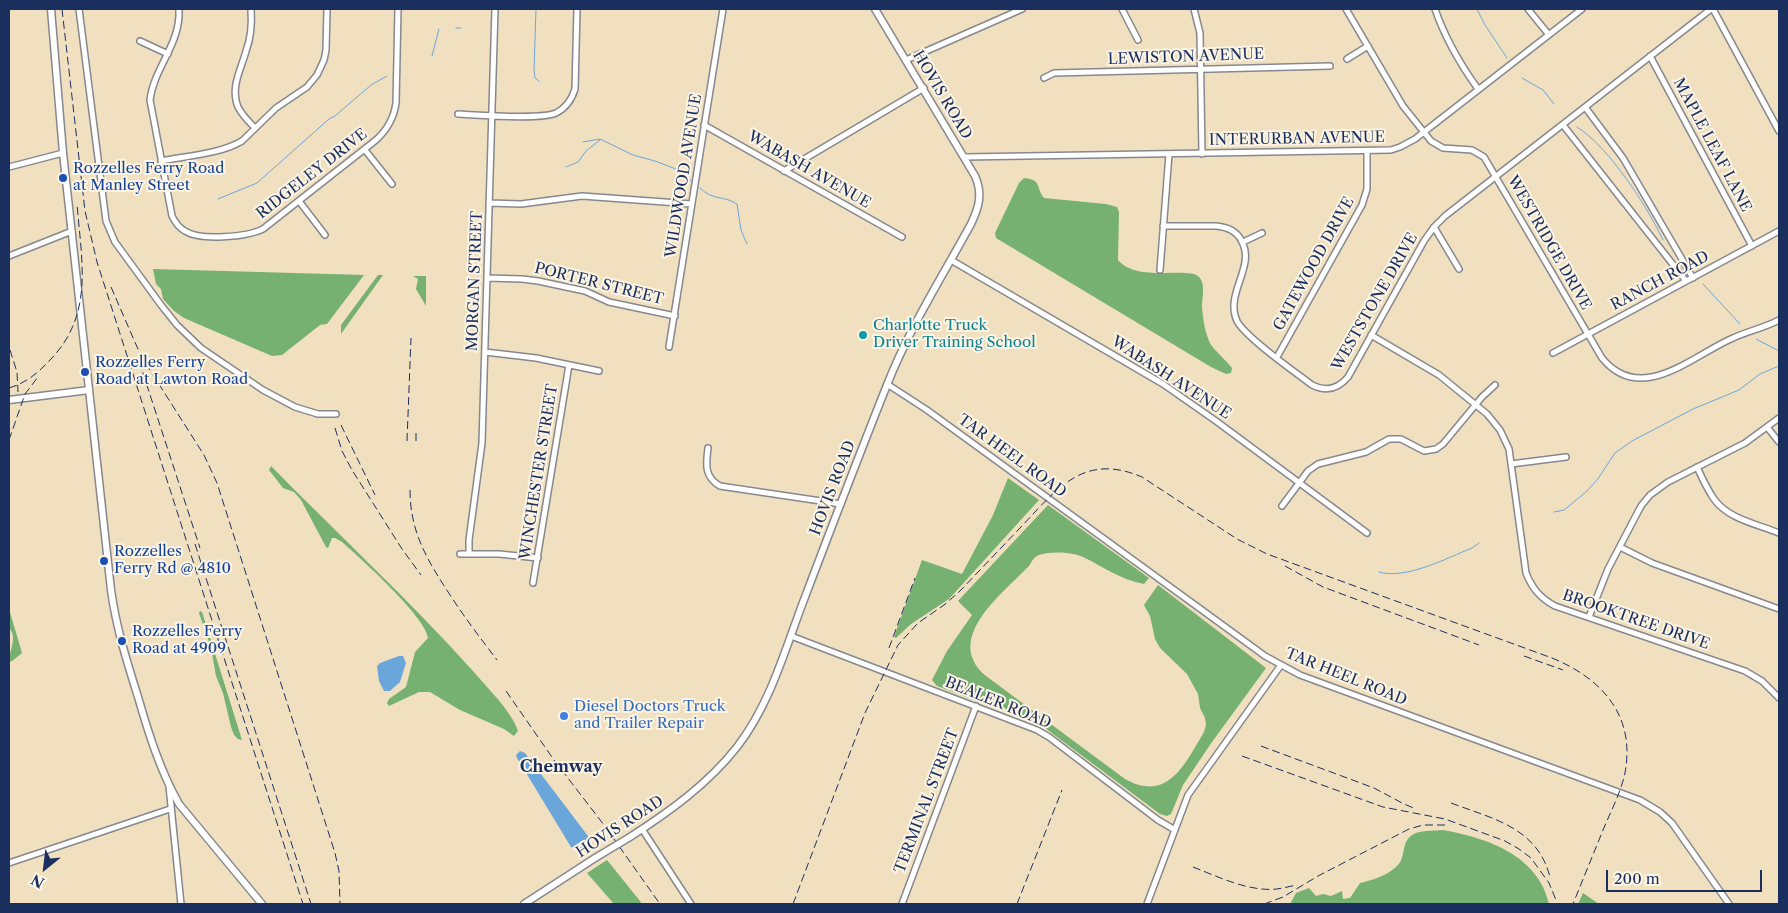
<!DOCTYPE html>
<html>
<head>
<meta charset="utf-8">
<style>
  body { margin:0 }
  #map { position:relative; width:1788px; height:913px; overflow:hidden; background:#f0e0c0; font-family:"Libre Caslon Text",serif }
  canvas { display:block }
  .frame { position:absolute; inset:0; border:10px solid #1b2f5e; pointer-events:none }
  .north { position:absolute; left:20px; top:843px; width:50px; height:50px; -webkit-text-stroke:4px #fcf5e5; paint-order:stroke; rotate:209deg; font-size:14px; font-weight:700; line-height:20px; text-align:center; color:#1b2f5e }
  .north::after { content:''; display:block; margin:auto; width:18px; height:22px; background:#1b2f5e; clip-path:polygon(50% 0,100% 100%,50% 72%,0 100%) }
  .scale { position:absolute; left:1606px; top:870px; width:156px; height:22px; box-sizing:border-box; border:2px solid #1b2f5e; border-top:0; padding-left:6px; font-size:15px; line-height:18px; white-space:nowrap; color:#1b2f5e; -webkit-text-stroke:4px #fcf5e5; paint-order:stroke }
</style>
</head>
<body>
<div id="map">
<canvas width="1788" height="913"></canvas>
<div class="frame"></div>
<div class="north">N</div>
<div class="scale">200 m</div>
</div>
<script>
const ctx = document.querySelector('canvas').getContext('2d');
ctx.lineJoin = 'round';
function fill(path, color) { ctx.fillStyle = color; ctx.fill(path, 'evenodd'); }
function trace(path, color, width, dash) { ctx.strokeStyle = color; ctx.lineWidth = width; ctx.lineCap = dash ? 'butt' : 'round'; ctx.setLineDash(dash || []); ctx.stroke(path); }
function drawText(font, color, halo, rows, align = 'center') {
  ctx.font = font + ' "Libre Caslon Text",serif'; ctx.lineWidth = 4; ctx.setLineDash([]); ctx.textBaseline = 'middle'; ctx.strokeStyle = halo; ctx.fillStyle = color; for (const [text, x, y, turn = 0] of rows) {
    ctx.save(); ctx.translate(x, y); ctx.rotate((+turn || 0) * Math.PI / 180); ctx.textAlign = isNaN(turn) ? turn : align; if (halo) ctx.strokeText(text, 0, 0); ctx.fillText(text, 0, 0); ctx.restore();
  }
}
const forest = new Path2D(`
  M 1024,178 C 1043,180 1035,187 1044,198 L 1106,204 L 1117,207 L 1119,212 L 1118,260 C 1137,283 1189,266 1199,277 C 1206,284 1202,299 1202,307 C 1203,319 1205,334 1211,345 C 1217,353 1226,360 1232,368 L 1231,373 L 1226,374 L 1211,367 L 996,238 L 995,233 L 1019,183 Z
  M 153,269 L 364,275 L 327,324 L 320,325 L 282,355 L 272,356 L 184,318 L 174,311 L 163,299 L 161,289 L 156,284 Z
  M 378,275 L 383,275 L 341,334 L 341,325 Z
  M 413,276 L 426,276 L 426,306 L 416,289 L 418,279 Z
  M 271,466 C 338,534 409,600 473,671 C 487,688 511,710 518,731 L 514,736 L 504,729 L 460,710 L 430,692 L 419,692 L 389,706 L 387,703 L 389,699 L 406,687 L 415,652 L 428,638 C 426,617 360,558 342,542 L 335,538 L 332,538 L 328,548 L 326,547 L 301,500 L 294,492 L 283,488 L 269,470 Z
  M 1008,478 L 1039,500 L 949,599 L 911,624 L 896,638 L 894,637 L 922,560 L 962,574 L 993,515 Z
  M 1048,505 L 1149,578 L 1144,584 C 1121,580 1104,567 1083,557 C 1072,552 1051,551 1039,555 C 1034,557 1032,561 1029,566 C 1003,593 942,639 986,676 L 1125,779 C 1168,803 1185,764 1204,732 L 1206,725 L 1205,718 L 1200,708 L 1198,694 L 1187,674 L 1160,648 L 1155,639 L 1150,616 L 1144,605 L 1158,585 L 1266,668 L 1212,742 L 1183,785 L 1171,814 L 1167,816 L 1160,814 L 1041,725 L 937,686 L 932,680 L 947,651 L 972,615 L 958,601 Z
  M 9,609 L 22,653 L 11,662 L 9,658 C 11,648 17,636 9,628 Z
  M 200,611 L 202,612 L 242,740 L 238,739 L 234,735 L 231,727 L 223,693 L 216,676 L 211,648 L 199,613 Z
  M 1443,830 C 1487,838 1538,855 1549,904 L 1290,904 L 1296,893 L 1309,888 L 1316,896 L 1323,894 L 1331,896 L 1342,891 L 1343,899 L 1350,898 L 1360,883 C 1373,880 1397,873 1402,858 C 1405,847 1404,838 1416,833 C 1424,830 1435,831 1443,830 Z
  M 607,860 L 640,901 L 642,904 L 614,904 L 587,873 Z
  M 1583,893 L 1599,904 L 1578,904 Z`);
const water = new Path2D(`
  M 399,656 L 403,656 L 406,663 L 400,682 L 390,691 L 384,691 L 379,681 L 377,666 L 380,663 Z
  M 520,751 L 525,753 L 588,836 L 589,841 L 585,848 L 575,849 L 571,847 L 517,758 L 516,755 Z`);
const stream = new Path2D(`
  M 536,9 L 534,70 L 535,78 L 539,81
  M 1477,9 L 1485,25 L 1507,58
  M 456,28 L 461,28
  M 432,56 L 439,29
  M 1522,78 L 1543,90 L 1554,104
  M 1577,127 C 1609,147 1647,206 1663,240
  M 583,142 L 600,139 L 633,155 L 655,161 L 676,169 L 691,181
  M 566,167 L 578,162 L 586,151 L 600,140
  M 700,188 C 713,201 723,195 737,204 L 741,230 L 747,244
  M 218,199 L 257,183 L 329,119 L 335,116 L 371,85 L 387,76
  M 1703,284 L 1740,324
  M 1756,339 L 1779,351
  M 1554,512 L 1564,510 L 1586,492 L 1597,480 L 1615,453 L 1632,441 L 1693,409 L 1739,390 L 1760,374 L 1779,366
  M 1379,572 C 1406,580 1447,558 1472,548 L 1479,543`);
const minor = new Path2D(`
  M 79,9 L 106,221 L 115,242 L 161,305 L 177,325 L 201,348 L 263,390 L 295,407 L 318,414 L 336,414
  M 179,9 C 181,44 154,67 150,100 L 172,216 C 175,222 179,228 185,231 C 200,241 247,237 263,229 L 376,140 C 387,130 394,118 396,103 L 398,9
  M 251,9 C 252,23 251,38 246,51 C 241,70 230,87 238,107 C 242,115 249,122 255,128
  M 1122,9 L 1138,40
  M 1194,9 L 1200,33 L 1202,154
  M 1346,9 L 1403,106 L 1431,141 L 1443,148 L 1472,150 L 1484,157 L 1602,358 C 1641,406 1693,355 1733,338 C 1748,331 1764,328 1779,320
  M 1435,9 C 1445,38 1460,64 1478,89
  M 1528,9 L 1549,35
  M 1713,9 L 1779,131
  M 140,41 L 168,54
  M 1650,56 L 1752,246
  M 1347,59 L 1368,46
  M 906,60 L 1022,9
  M 1044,78 L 1054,73 L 1330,66
  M 1585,107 L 1623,158 L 1693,278
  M 458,114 C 479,115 540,120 556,113 C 566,108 572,99 575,89 L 577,9
  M 704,125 L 902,237
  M 1563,125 L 1686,281
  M 365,150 L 392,184
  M 965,157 L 1391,150 L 1400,147 L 1415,139 L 1582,9
  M 161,161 C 186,156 220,154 242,141 L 276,108 L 307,87 L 317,75 L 324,60 L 326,50 L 327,9
  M 9,167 L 63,153
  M 784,171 L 924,88
  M 299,201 L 325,235
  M 489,203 L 521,204 L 582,196 L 692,204
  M 1163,226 L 1216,226 C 1226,227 1236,230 1241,240 C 1257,266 1224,293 1237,321 C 1245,337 1295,372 1312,385 C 1326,392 1338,389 1348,377 L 1424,241 L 1434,227 L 1445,216 L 1711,9
  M 1434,227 L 1459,269
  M 1243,242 L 1262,233
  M 9,256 L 72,231
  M 951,260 L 1163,384 L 1216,421 L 1367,533
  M 1160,270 L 1169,154
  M 487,278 L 522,279 L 538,281 L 585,291 L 609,302 L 675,316
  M 1371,335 L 1439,375 L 1487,414 L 1500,430 L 1509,449 L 1526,573 C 1532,588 1540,598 1555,606 L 1745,671 L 1762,681 L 1779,698
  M 669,347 L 723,9
  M 485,352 L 536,358 L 599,371
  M 1553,353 L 1779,231
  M 1277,357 L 1362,205 L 1367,189 L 1367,151
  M 887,384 L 927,410 L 1228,629 L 1265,656 L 1300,675 L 1640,800 L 1660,812 L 1672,823 L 1729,904
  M 1767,427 L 1779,442
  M 708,448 C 706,464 704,477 720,486 L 841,504
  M 1511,464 L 1566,457
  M 1697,467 C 1702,478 1707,489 1714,499 C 1728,519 1757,524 1779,533
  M 1282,506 L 1308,471 L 1318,464 L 1366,452 L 1389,439 L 1401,439 L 1424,451 L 1436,449 L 1443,444 L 1482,397 L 1495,385
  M 1620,547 L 1652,563 L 1779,609
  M 469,553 L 469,540 L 482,443 L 495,9
  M 460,554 L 499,554 L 538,558
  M 533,583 L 569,365
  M 1589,617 L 1608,569 L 1641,506 L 1650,495 L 1668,482 L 1745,443 L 1779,418
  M 791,636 L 1037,730 L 1049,737 L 1158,820 L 1175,830
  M 169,786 L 181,904
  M 642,829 L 691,904
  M 9,863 L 170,809
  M 902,904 L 976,706
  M 1147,904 L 1188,795 L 1281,665`);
const tertiary = new Path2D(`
  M 51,9 L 63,153 L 111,590 C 116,627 127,662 138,697 C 149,735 160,770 179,804 L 262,904
  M 9,400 L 89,390
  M 630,837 C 669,812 708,784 737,747 C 771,703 785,649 805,597 C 832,526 859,455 887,385 C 909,329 942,277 971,224 C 979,207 983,194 975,176 L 875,9
  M 524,904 L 595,858`);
const rail = new Path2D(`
  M 62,9 L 85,211 L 97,262 L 303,904
  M 111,287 L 141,356 L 204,455 L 217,483 L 335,853 L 339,871 L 340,904
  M 10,350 L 17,372 L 18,392
  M 139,361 L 200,548
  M 9,388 C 26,383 38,373 50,360 C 95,314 81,260 77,203
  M 341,425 L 375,495
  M 335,428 L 342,451 L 352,470 L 402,549 L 421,575
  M 9,440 L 25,394 L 38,377
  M 407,441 L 411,338
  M 416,441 L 416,432
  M 410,490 C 410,533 428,561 450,595 C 465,618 481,639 497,660
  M 195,544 L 311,904
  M 1285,566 L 1323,587 L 1479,645
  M 889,648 L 915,578
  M 1524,656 L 1563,670
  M 506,691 L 554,760 L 604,825 L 660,904
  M 1261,746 L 1374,788 L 1404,804 L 1416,809
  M 1242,756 L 1383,807 L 1445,819 L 1505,841 L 1519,849 L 1531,858 L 1549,883 L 1556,900
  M 1451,803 C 1493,819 1537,827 1550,877
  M 1193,867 C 1219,877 1249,892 1277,889 C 1284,888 1291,886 1297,885
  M 793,904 L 865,713 L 898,645 L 918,623 L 944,605 L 959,592 C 980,570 1000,549 1020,528 C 1057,489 1083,452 1142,477 L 1237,539 L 1267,554 L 1552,658 C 1601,678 1636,715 1625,773 C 1621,792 1611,811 1603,830 C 1593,855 1583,879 1573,904
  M 1017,904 L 1062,790
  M 1264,904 L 1283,897 L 1318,876 L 1409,829 L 1423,825 L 1446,825`);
const tertiaryBridge = new Path2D(`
  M 595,858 L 630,837`);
const markers = [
  [63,178,5,"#1a4fb4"],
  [863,335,5,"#0f9aa8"],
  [85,372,5,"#1a4fb4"],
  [104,561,5,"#1a4fb4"],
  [122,641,5,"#1a4fb4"],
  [564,716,5,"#3f7fe0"]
];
const streetNames = [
  ["LEWISTON AVENUE",1186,57,-2],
  ["HOVIS ROAD",942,95,59],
  ["INTERURBAN AVENUE",1297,139,-1],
  ["MAPLE LEAF LANE",1712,145,62],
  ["WABASH AVENUE",809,170,30],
  ["RIDGELEY DRIVE",312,174,-38],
  ["WILDWOOD AVENUE",684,176,-81],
  ["WESTRIDGE DRIVE",1549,243,60],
  ["GATEWOOD DRIVE",1314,264,-61],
  ["MORGAN STREET",475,281,-88],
  ["RANCH ROAD",1660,281,-28],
  ["PORTER STREET",599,284,14],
  ["WESTSTONE DRIVE",1375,302,-60],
  ["WABASH AVENUE",1171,378,33],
  ["TAR HEEL ROAD",1012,456,36],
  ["WINCHESTER STREET",539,472,-81],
  ["HOVIS ROAD",833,488,-69],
  ["BROOKTREE DRIVE",1636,620,19],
  ["TAR HEEL ROAD",1346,677,22],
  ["BEALER ROAD",998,703,22],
  ["TERMINAL STREET",927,801,-69],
  ["HOVIS ROAD",620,827,-33]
];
const transitNames = [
  ["Rozzelles Ferry Road",73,169],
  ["at Manley Street",73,186],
  ["Rozzelles Ferry",95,363],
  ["Road at Lawton Road",95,380],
  ["Rozzelles",114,552],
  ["Ferry Rd @ 4810",114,569],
  ["Rozzelles Ferry",132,632],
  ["Road at 4909",132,649]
];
const cultureNames = [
  ["Charlotte Truck",873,326],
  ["Driver Training School",873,343]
];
const shopNames = [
  ["Diesel Doctors Truck",574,707],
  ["and Trailer Repair",574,724]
];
const neighbourhoodNames = [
  ["Chemway",561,767]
];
fill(forest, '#76b171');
fill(water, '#6ba6db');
trace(stream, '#6ba6db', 1);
trace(minor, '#86888f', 8);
trace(tertiary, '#86888f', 9);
trace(minor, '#fff', 5);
trace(tertiary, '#fff', 6);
trace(rail, '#1b2f5e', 1, [8, 4]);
trace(tertiaryBridge, '#86888f', 9, []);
trace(tertiaryBridge, '#fff', 6);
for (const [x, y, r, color] of markers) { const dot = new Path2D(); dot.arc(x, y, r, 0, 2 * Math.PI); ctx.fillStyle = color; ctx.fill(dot); trace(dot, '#fcf5e5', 2); }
drawText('15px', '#1b2f5e', '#fcf5e5', streetNames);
drawText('15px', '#164399', '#fcf5e5', transitNames, 'left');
drawText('15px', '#0d838f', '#fcf5e5', cultureNames, 'left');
drawText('15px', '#366cbe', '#fcf5e5', shopNames, 'left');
drawText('bold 16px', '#1b2f5e', '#fcf5e5', neighbourhoodNames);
</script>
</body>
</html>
